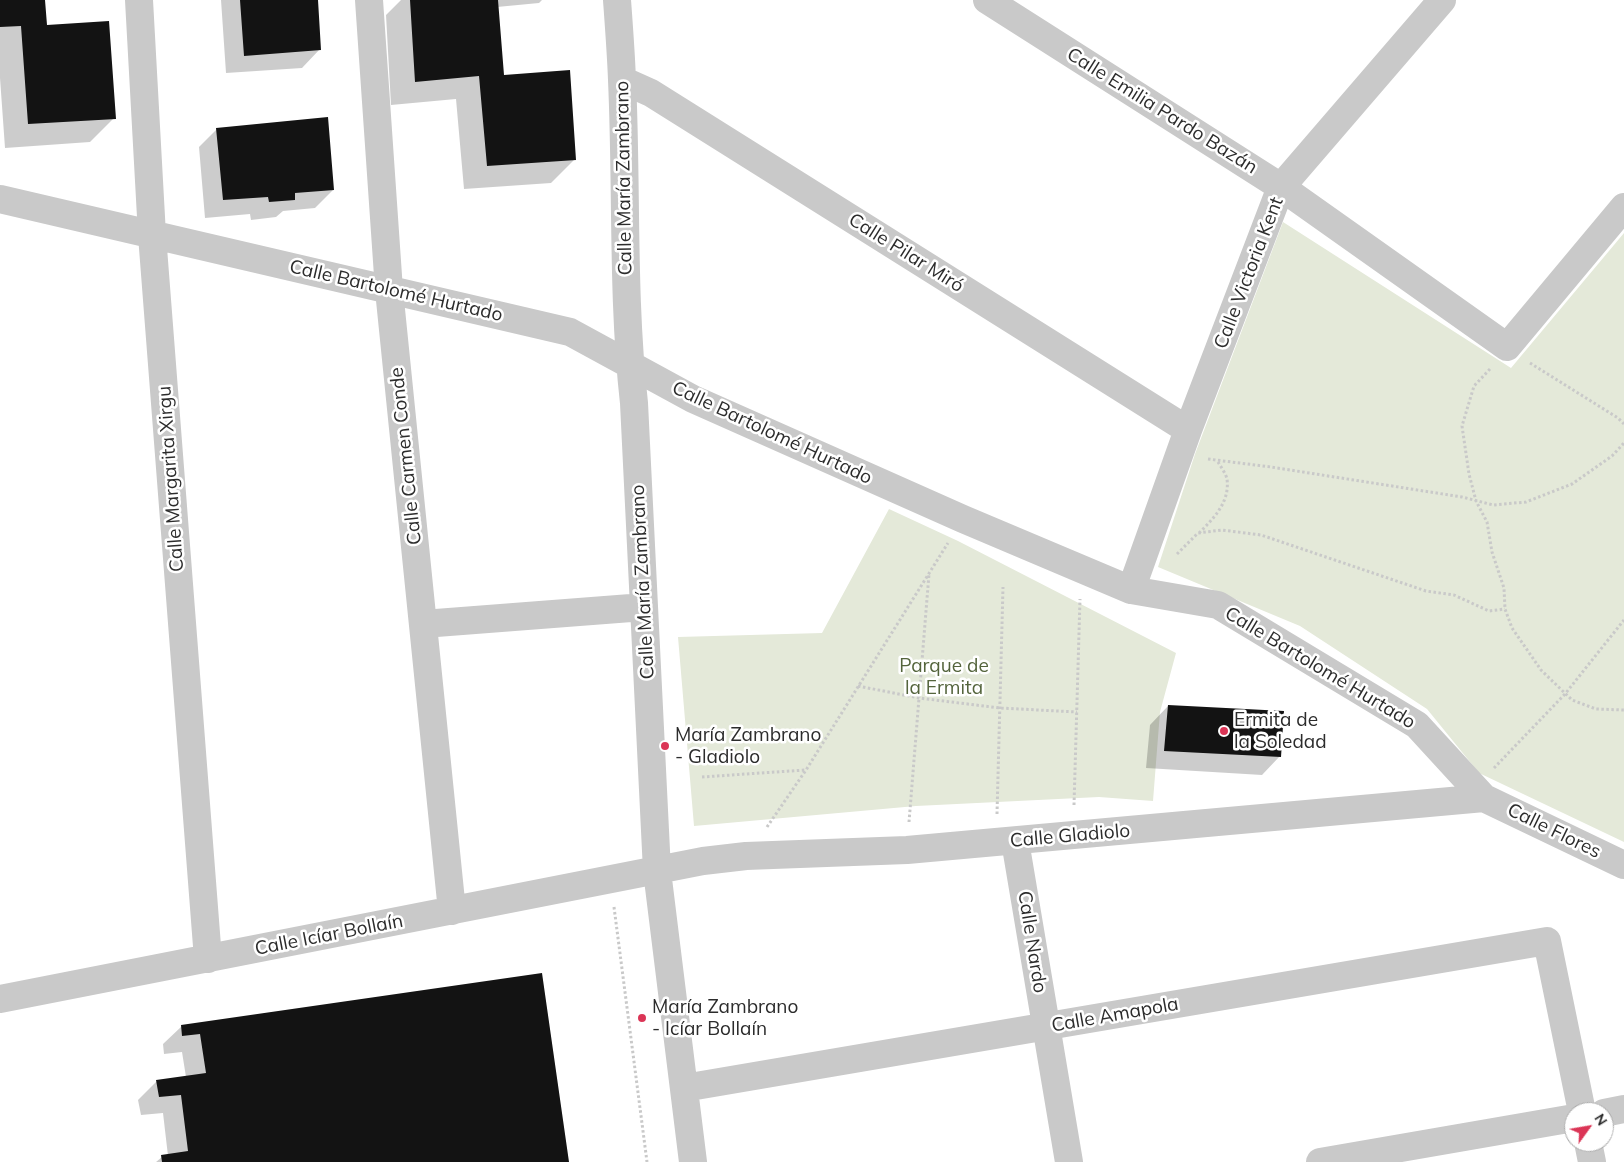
<!DOCTYPE html>
<html>
<head>
<meta charset="utf-8">
<style>
  body { margin:0 }
  #map { position:relative; width:1624px; height:1162px; overflow:hidden; background:#fff; font-family:Mulish,sans-serif }
  canvas { display:block }
  .north { position:absolute; left:1564px; top:1102px; width:50px; height:50px; box-sizing:border-box; background:#fff; border:1px solid #ababab; border-radius:50%; rotate:58deg; font-size:14px; font-weight:700; line-height:20px; text-align:center; color:#2c2c2c }
  .north::after { content:''; display:block; margin:auto; width:18px; height:22px; background:#db3556; clip-path:polygon(50% 0,100% 100%,50% 72%,0 100%) }
</style>
</head>
<body>
<div id="map">
<canvas width="1624" height="1162"></canvas>
<div class="north">N</div>
</div>
<script>
const ctx = document.querySelector('canvas').getContext('2d');
ctx.lineJoin = 'round';
function fill(path, color) { ctx.fillStyle = color; ctx.fill(path, 'evenodd'); }
function trace(path, color, width, dash) { ctx.strokeStyle = color; ctx.lineWidth = width; ctx.lineCap = dash ? 'butt' : 'round'; ctx.setLineDash(dash || []); ctx.stroke(path); }
function drawText(font, color, halo, rows, align = 'center') {
  ctx.font = font + ' Mulish,sans-serif'; ctx.lineWidth = 5; ctx.setLineDash([]); ctx.textBaseline = 'middle'; ctx.strokeStyle = halo; ctx.fillStyle = color; for (const [text, x, y, turn = 0] of rows) {
    ctx.save(); ctx.translate(x, y); ctx.rotate((+turn || 0) * Math.PI / 180); ctx.textAlign = isNaN(turn) ? turn : align; if (halo) ctx.strokeText(text, 0, 0); ctx.fillText(text, 0, 0); ctx.restore();
  }
}
const green = new Path2D(`
  M 1283,222 L 1511,368 L 1624,233 L 1624,842 L 1479,773 L 1427,709 L 1300,626 L 1158,567 L 1195,454 Z
  M 889,509 L 958,541 L 1176,653 L 1160,712 L 1153,801 L 1099,797 L 916,806 L 694,826 L 678,637 L 822,633 Z`);
const shadow = new Path2D(`
  M 0,0 L 44,0 L 45,26 L 114,118 L 90,142 L 5,148 L 0,78 Z
  M 221,0 L 316,0 L 320,49 L 302,68 L 226,73 Z
  M 401,0 L 542,0 L 539,3 L 497,7 L 503,76 L 575,159 L 551,183 L 464,189 L 456,99 L 391,105 L 386,15 Z
  M 217,129 L 333,190 L 315,208 L 283,211 L 276,217 L 251,220 L 250,214 L 205,218 L 199,147 Z
  M 1168,706 L 1280,756 L 1262,775 L 1146,768 L 1150,725 Z
  M 182,1026 L 568,1162 L 156,1162 L 162,1157 L 168,1156 L 163,1113 L 141,1115 L 138,1100 L 156,1082 L 186,1077 L 182,1052 L 164,1054 L 163,1044 Z`);
const building = new Path2D(`
  M 0,0 L 45,0 L 47,25 L 109,21 L 116,119 L 28,124 L 21,26 L 0,27 Z
  M 240,0 L 318,0 L 321,50 L 244,56 Z
  M 410,0 L 498,0 L 504,75 L 570,70 L 576,160 L 487,166 L 479,76 L 415,82 Z
  M 328,117 L 334,190 L 295,193 L 295,200 L 269,202 L 268,197 L 223,200 L 216,128 Z
  M 1168,705 L 1284,711 L 1281,757 L 1164,751 Z
  M 542,973 L 569,1162 L 162,1162 L 161,1155 L 188,1151 L 181,1095 L 159,1097 L 156,1080 L 206,1073 L 200,1034 L 182,1036 L 181,1025 Z`);
const path = new Path2D(`
  M 1530,363 L 1618,418 L 1624,424
  M 1490,369 L 1474,386 L 1462,426 L 1469,474 L 1476,501 L 1487,522 L 1492,552 L 1504,588 L 1505,609 L 1512,628 L 1541,670 L 1572,700 L 1596,709 L 1624,710
  M 1208,459 L 1271,467 L 1462,497 L 1493,505 L 1526,502 L 1572,484 L 1612,456 L 1624,443
  M 1199,533 C 1214,518 1230,502 1227,479 C 1226,474 1221,467 1218,462
  M 1177,554 L 1198,533 L 1222,530 L 1261,535 L 1426,591 L 1454,595 L 1489,611 L 1505,609
  M 858,686 L 919,698 L 1000,708 L 1077,712
  M 1494,768 L 1565,694 L 1624,620
  M 702,777 L 805,770
  M 1074,805 L 1080,599
  M 997,814 L 1003,587
  M 909,822 L 929,574
  M 767,827 L 806,770 L 948,543
  M 614,907 L 647,1162`);
const minor = new Path2D(`
  M 139,0 L 152,235 L 208,959
  M 369,0 L 389,290 L 452,911
  M 617,0 C 619,27 621,53 622,80 C 627,188 622,296 634,403 L 657,871 L 693,1162
  M 987,0 L 1281,187 L 1507,347 L 1624,207
  M 622,80 L 651,93 L 1188,430
  M 0,199 L 570,332 L 693,399 L 963,519 L 1131,590 L 1218,605 L 1417,725 L 1484,798 L 1624,865
  M 1131,590 L 1188,430 L 1281,187 L 1442,0
  M 423,624 L 644,607
  M 1015,841 L 1069,1162
  M 0,999 L 703,861 L 746,856 L 907,850 L 1484,798
  M 684,1088 L 1547,941 L 1582,1112
  M 1604,1113 L 1624,1109
  M 1588,1142 L 1592,1162
  M 1320,1162 L 1574,1118`);
const markers = [
  [1224,731,5,"#db3556"],
  [665,746,5,"#db3556"],
  [642,1018,5,"#db3556"]
];
const streetNames = [
  ["Calle Emilia Pardo Bazán",1162,111,32],
  ["Calle María Zambrano",624,178,-91],
  ["Calle Pilar Miró",906,253,32],
  ["Calle Victoria Kent",1249,273,-69],
  ["Calle Bartolomé Hurtado",396,291,13],
  ["Calle Bartolomé Hurtado",772,433,25],
  ["Calle Carmen Conde",406,456,-96],
  ["Calle Margarita Xirgu",171,479,-94],
  ["Calle María Zambrano",643,582,-93],
  ["Calle Bartolomé Hurtado",1320,668,31],
  ["Calle Flores",1554,831,26],
  ["Calle Gladiolo",1070,836,-5],
  ["Calle Icíar Bollaín",329,935,-11],
  ["Calle Nardo",1032,942,81],
  ["Calle Amapola",1115,1015,-10]
];
const parkNames = [
  ["Parque de",944,666],
  ["la Ermita",944,688]
];
const poiNames = [
  ["Ermita de",1234,720],
  ["la Soledad",1234,742],
  ["María Zambrano",675,735],
  ["- Gladiolo",675,757],
  ["María Zambrano",652,1007],
  ["- Icíar Bollaín",652,1029]
];
fill(green, '#e4e9d9');
fill(shadow, '#0003');
fill(building, '#131313');
trace(path, '#c9c9c9', 3, [2.5, 2.5]);
trace(minor, '#c9c9c9', 28);
for (const [x, y, r, color] of markers) { const dot = new Path2D(); dot.arc(x, y, r, 0, 2 * Math.PI); ctx.fillStyle = color; ctx.fill(dot); trace(dot, '#fff', 2); }
drawText('19px', '#2c2c2c', '#fff', streetNames);
drawText('19px', '#54643c', '#fff', parkNames);
drawText('19px', '#2c2c2c', '#fff', poiNames, 'left');
</script>
</body>
</html>
